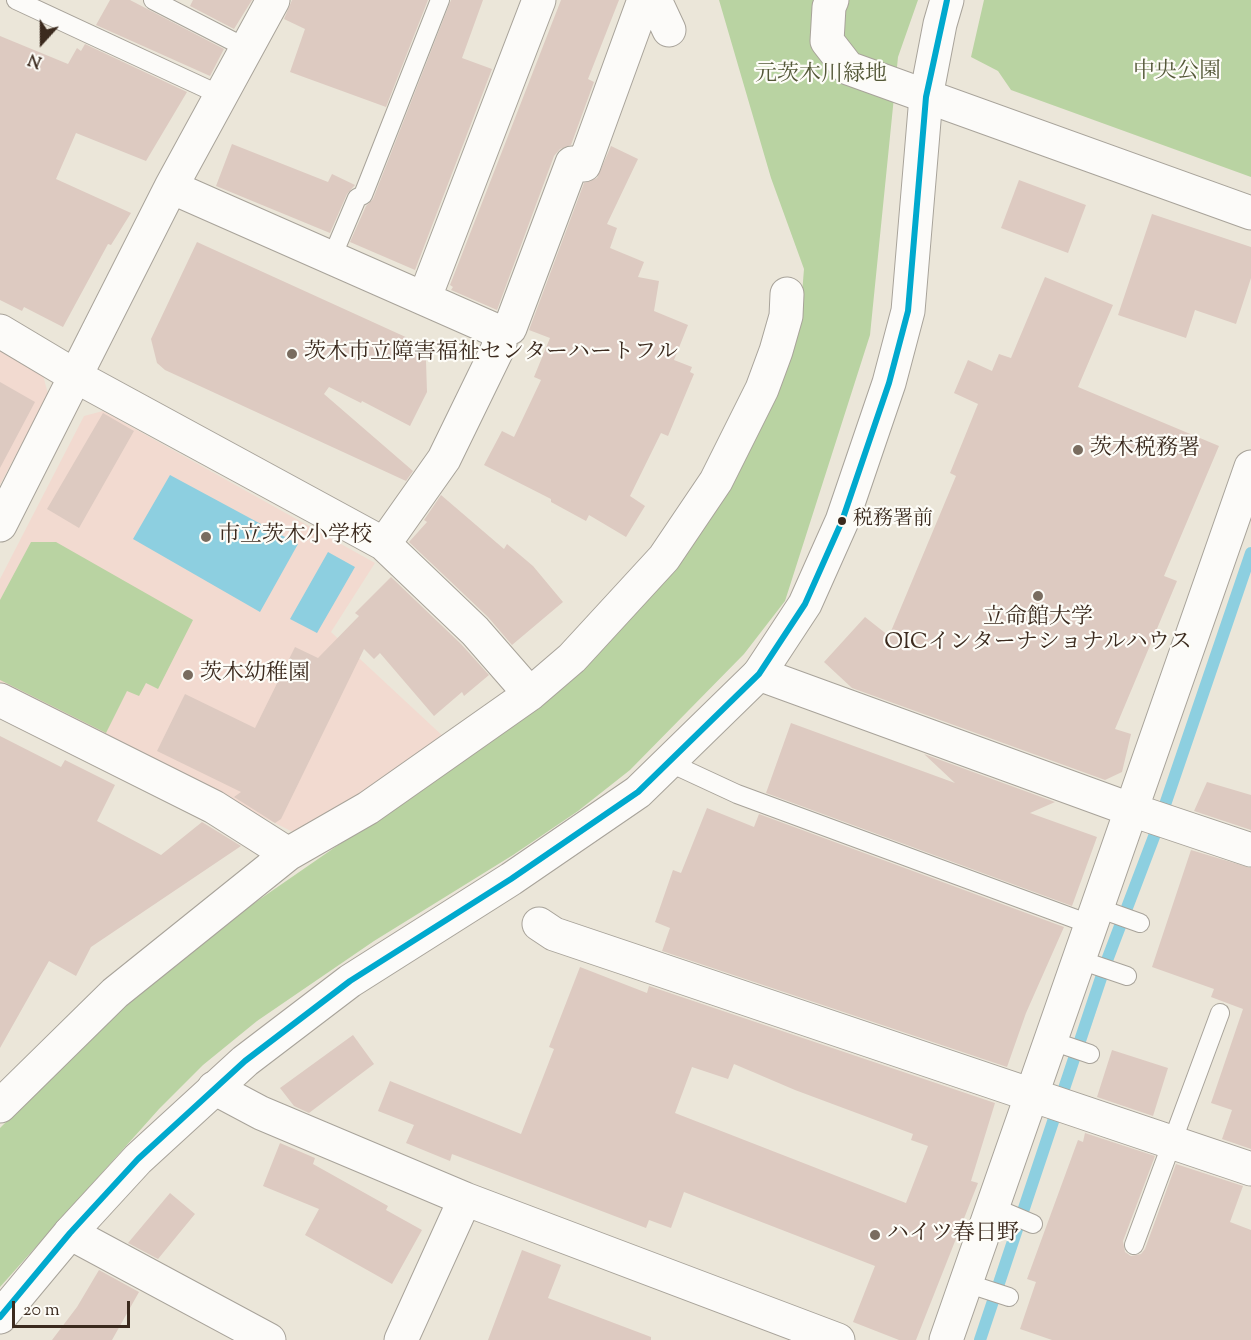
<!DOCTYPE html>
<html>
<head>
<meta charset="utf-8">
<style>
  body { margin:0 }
  #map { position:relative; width:1251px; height:1340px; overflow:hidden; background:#ebe6d9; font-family:"Sorts Mill Goudy",serif }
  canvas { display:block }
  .north { position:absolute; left:12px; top:12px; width:60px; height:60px; -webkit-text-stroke:4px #fdfcf7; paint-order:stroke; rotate:201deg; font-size:16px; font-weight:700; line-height:24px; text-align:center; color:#3b2a1e }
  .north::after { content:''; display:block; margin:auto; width:21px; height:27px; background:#3b2a1e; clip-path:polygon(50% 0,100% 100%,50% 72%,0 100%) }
  .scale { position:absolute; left:12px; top:1301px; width:118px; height:27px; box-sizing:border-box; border:3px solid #3b2a1e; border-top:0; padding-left:8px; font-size:18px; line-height:21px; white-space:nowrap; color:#3b2a1e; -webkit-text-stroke:4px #fdfcf7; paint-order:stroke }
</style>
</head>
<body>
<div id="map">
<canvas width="1251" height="1340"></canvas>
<div class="north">N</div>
<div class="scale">20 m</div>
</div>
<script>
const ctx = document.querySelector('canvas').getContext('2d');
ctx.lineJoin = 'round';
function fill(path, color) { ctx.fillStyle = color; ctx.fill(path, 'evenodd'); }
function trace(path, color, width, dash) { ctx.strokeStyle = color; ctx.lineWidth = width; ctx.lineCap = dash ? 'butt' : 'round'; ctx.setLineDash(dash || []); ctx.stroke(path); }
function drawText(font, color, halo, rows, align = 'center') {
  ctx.font = font + ' "Sorts Mill Goudy","Noto Serif JP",serif'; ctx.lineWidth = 4.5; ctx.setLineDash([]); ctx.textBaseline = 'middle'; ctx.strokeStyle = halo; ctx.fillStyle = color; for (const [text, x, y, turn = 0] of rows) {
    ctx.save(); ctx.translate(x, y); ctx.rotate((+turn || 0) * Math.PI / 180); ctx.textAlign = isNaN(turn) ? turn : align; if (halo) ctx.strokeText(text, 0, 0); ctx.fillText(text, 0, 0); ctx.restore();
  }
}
const built = new Path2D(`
  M 0,341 L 40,364 L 48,394 L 0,485 Z
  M 103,411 L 375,563 L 331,632 L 446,739 L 297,834 L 0,686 L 0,579 L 84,416 Z`);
const green = new Path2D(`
  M 719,0 L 918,0 L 898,57 L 870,335 L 785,601 L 744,654 L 630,770 L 578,811 L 513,855 L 374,941 L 257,1021 L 203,1065 L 159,1109 L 0,1287 L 0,1128 L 127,1001 L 211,933 L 545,702 L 593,657 L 801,306 L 804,269 L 771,178 Z
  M 984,0 L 1251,0 L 1251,177 L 1011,90 L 998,71 L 971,57 Z
  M 31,542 L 56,542 L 193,620 L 158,689 L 146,683 L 139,696 L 127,691 L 106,733 L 0,680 L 0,600 Z`);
const water = new Path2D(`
  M 170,475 L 298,544 L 260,612 L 133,539 Z
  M 328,552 L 355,567 L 317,633 L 290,619 Z`);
const stream = new Path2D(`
  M 980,1340 L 1106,963 L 1155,834 L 1251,553`);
const building = new Path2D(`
  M 110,0 L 130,0 L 224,49 L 210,76 L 96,25 Z
  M 193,0 L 252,0 L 234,29 L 190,6 Z
  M 292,0 L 428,0 L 386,107 L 290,72 L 305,29 L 284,19 Z
  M 451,0 L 483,0 L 462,58 L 492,69 L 415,270 L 350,242 L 366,206 L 373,199 Z
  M 561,0 L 619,0 L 588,79 L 594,82 L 571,145 L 560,149 L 554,156 L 497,310 L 451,290 L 453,287 L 450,285 Z
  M 0,36 L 68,64 L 77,48 L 81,51 L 85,44 L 187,92 L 146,161 L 76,133 L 56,179 L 131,213 L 111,245 L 108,244 L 63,327 L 24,307 L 22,311 L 0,300 Z
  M 232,144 L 328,182 L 332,174 L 355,185 L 347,194 L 330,233 L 216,186 Z
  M 611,146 L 638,159 L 607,224 L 617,228 L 610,248 L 644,262 L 638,277 L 659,281 L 654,311 L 688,325 L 674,360 L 692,367 L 690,372 L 694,374 L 668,436 L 661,433 L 630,496 L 645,506 L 626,537 L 589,515 L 586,521 L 551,502 L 551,499 L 484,465 L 502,431 L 514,437 L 541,380 L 534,377 L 550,338 L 529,330 L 584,183 L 597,178 Z
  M 1019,180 L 1086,205 L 1068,253 L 1001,228 Z
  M 1152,214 L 1251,247 L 1251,278 L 1236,324 L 1195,310 L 1186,338 L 1118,315 Z
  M 197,242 L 432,349 L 426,361 L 427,392 L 410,426 L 362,401 L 361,403 L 329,387 L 324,394 L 413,471 L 406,481 L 165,370 L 157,363 L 151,339 Z
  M 1045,277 L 1113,305 L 1078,387 L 1219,446 L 1164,576 L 1177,581 L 1115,729 L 1131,734 L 1122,772 L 1105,780 L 852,688 L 824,662 L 865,617 L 889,636 L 956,476 L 950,473 L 978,404 L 954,393 L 968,360 L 992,371 L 999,354 L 1011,358 Z
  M 0,382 L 35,402 L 0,468 Z
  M 103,413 L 134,431 L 79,528 L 47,509 Z
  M 441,495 L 504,549 L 507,544 L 533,566 L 563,602 L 512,645 L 488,617 L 409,542 L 427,522 L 424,520 Z
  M 391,577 L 461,644 L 489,675 L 464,696 L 462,692 L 434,716 L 380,653 L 374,659 L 364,649 L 281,819 L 275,823 L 234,797 L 241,792 L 157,751 L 185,694 L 255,728 L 295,647 L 318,658 L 359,616 L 355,613 Z
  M 791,723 L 955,783 L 924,754 L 1055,802 L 1030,813 L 1097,837 L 1072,906 L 766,793 Z
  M 0,736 L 61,767 L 65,760 L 115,785 L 97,821 L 161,855 L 202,822 L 241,846 L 91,947 L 76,976 L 49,961 L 0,1048 Z
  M 1207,782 L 1251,795 L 1251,830 L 1194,811 Z
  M 707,808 L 754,827 L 759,814 L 1064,927 L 1026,1013 L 1007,1067 L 662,951 L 670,928 L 655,922 L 673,870 L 681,873 Z
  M 1191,850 L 1251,868 L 1251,1149 L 1222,1139 L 1232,1110 L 1211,1103 L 1243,1009 L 1211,997 L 1214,989 L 1152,967 Z
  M 580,967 L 647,993 L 649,986 L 995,1103 L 971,1181 L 978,1183 L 916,1340 L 899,1340 L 853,1322 L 875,1266 L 684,1192 L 671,1228 L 649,1220 L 646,1228 L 452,1154 L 450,1161 L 406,1143 L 414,1125 L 378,1111 L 390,1081 L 521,1134 L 554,1049 L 549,1047 ZM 734,1064 L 795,1090 L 913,1134 L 911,1140 L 928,1146 L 906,1203 L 675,1113 L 692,1067 L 728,1079 Z
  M 353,1035 L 374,1064 L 309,1113 L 294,1106 L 280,1088 Z
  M 1112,1050 L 1168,1068 L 1153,1116 L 1097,1097 Z
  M 1085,1133 L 1155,1156 L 1123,1241 L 1125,1252 L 1131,1256 L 1141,1254 L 1145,1249 L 1176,1164 L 1243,1186 L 1230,1222 L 1251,1230 L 1251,1340 L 1052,1340 L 1020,1329 L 1036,1282 L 1027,1279 L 1078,1140 L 1083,1142 Z
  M 280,1143 L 315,1158 L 313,1164 L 388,1206 L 386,1210 L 422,1230 L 392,1284 L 305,1235 L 319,1209 L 263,1186 Z
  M 170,1193 L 195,1214 L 158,1259 L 128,1243 Z
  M 522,1250 L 561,1265 L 548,1298 L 651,1337 L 651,1340 L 488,1340 Z
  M 99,1270 L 139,1292 L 112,1340 L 52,1340 L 77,1307 Z`);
const service = new Path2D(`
  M 16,0 L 220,95
  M 153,0 L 246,48
  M 332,257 L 357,198 L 363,195 L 440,0
  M 668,762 L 737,794 L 1092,925
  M 1098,908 L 1140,923
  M 1080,960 L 1127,976
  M 1052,1041 L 1090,1054
  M 993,1207 L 1033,1224
  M 1134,1245 L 1220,1013
  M 966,1283 L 1009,1297`);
const minor = new Path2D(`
  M 655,0 L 669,30
  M 832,0 L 829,7 L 827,41 L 848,68 L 1251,213
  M 171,187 L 495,330 L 500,344 L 444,459 L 384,544
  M 425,297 L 539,0
  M 495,330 L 510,328 L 572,163 L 584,165 L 644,0
  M 0,331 L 77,377 L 384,544 L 475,631 L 530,694
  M 0,525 L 171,187 L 273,0
  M 759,674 L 1132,810 L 1251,850
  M 0,700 L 214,807 L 288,854
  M 539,924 L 554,934 L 1251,1169
  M 214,1088 L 261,1113 L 465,1199 L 838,1340
  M 0,1106 L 115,993 L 288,854 L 368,808 L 530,694 L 572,658 L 664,558 L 716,481 L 762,389 L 776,351 L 786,316 L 787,294
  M 70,1233 L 269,1340
  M 401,1340 L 465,1199
  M 946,1340 L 1251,467`);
const tertiary = new Path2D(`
  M 0,1317 L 70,1233 L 138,1159 L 245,1061 L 350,981 L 511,879 L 638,792 L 759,674 L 805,604 L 842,521 L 889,383 L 908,311 L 926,97 L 940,24 L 947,0`);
const bus1 = new Path2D(`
  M 0,1317 L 70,1233 L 138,1159 L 245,1061 L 350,981 L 511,879 L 638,792 L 759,674 L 805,604 L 842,521 L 889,383 L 908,311 L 926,97 L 947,0`);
const markers = [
  [292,354,6,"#796c5f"],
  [1078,450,6,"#796c5f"],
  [842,521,5,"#3b2a1e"],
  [206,537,6,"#796c5f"],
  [1038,596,6,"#796c5f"],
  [188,675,6,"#796c5f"],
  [875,1235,6,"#796c5f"]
];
const busNames = [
  ["税務署前",853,521]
];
const parkNames = [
  ["中央公園",1177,73],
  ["元茨木川緑地",821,76]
];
const poiNames = [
  ["茨木市立障害福祉センターハートフル",304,354],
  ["茨木税務署",1090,450],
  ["市立茨木小学校",218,537],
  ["立命館大学",1038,619,"center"],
  ["OICインターナショナルハウス",1038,644,"center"],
  ["茨木幼稚園",200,675],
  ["ハイツ春日野",887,1235]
];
fill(built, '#f2dad0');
fill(green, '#b9d3a2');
fill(water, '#8dcfe0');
trace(stream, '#8dcfe0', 12);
fill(building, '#ddcac1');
trace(service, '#a8a39a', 20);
trace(minor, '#a8a39a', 35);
trace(tertiary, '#a8a39a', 35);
trace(service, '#fcfbf9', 18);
trace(minor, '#fcfbf9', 33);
trace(tertiary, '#fcfbf9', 33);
trace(bus1, '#00a9ce', 6);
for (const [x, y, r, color] of markers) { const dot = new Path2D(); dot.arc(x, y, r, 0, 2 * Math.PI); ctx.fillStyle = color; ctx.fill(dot); trace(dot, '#fdfcf7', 2); }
drawText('20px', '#3b2a1e', '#fdfcf7', busNames, 'left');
drawText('22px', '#545838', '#fdfcf7', parkNames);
drawText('22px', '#3b2a1e', '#fdfcf7', poiNames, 'left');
</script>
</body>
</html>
